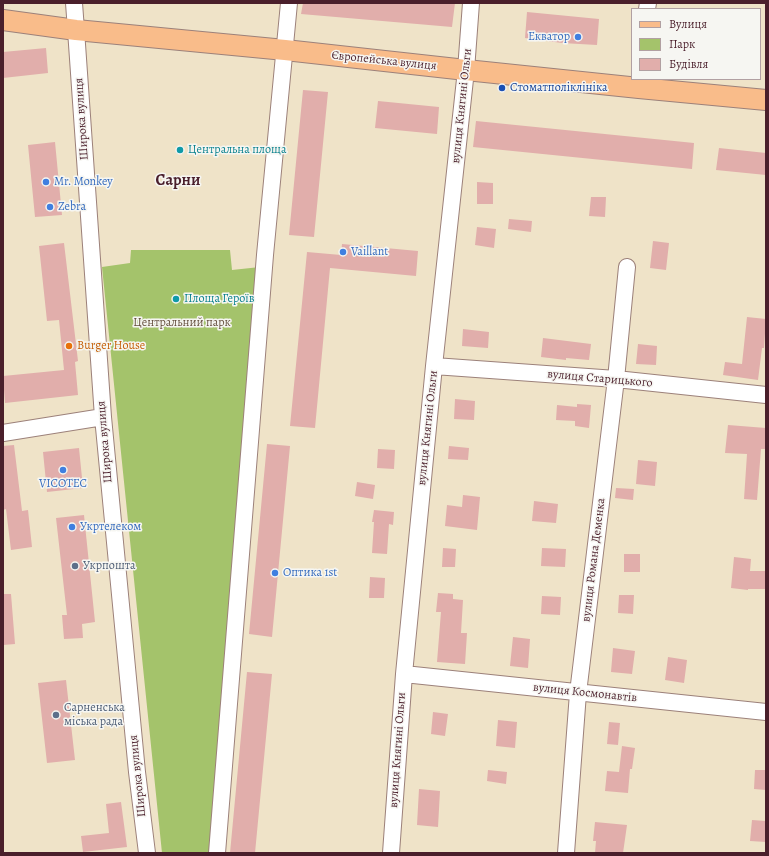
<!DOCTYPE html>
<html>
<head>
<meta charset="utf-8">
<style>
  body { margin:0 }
  #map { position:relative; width:769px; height:856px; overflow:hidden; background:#efe3c8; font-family:Alegreya,serif }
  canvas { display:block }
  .frame { position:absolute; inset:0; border:4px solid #4a1f2b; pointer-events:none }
  .legend { position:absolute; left:631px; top:8px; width:130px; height:72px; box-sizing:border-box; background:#f6f6f2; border:1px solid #b1a0a2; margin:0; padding:5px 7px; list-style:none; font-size:12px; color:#4a1f2b }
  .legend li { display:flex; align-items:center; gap:8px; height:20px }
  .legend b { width:20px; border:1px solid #b1a0a2 }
</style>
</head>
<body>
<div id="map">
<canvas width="769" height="856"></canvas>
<div class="frame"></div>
<ul class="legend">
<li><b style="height:5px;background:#f9bc8a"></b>Вулиця</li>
<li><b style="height:11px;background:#a4c36b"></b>Парк</li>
<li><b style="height:11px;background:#e1aeab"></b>Будівля</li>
</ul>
</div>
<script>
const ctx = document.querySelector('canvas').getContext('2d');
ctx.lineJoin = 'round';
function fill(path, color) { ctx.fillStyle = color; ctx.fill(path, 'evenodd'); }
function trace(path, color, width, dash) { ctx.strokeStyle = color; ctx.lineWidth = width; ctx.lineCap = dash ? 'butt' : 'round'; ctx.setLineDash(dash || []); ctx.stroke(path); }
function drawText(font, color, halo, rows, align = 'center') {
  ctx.font = font + ' Alegreya,serif'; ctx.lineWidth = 3; ctx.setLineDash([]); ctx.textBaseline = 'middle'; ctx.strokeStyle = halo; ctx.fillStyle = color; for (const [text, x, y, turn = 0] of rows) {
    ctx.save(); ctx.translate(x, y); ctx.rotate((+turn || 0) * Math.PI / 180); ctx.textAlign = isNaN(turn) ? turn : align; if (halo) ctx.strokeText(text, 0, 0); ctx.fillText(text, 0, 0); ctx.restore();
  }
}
const green = new Path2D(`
  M 131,250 L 230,250 L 232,270 L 260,267 L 210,853 L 162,853 L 102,267 L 130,263 Z`);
const building = new Path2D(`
  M 303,3 L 455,3 L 452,27 L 301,14 Z
  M 527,12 L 599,19 L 597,45 L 562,43 L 525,38 Z
  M 46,48 L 48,73 L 3,78 L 3,52 Z
  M 303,90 L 328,92 L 314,237 L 289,235 Z
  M 378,101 L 439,107 L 437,134 L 375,128 Z
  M 476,121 L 694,143 L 692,169 L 473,147 Z
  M 55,142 L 62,215 L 35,217 L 28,145 Z
  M 719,148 L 766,153 L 766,175 L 716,170 Z
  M 477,182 L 493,183 L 493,204 L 477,204 Z
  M 591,197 L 606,197 L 605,217 L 589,216 Z
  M 509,219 L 532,221 L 531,232 L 508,229 Z
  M 477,227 L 496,229 L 494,248 L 475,245 Z
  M 653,241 L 669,243 L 666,270 L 650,268 Z
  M 64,243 L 78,361 L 75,362 L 78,395 L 5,403 L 3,376 L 64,370 L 59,320 L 47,321 L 39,246 Z
  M 342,244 L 418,251 L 416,276 L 330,268 L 315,428 L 290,426 L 307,252 L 341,255 Z
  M 747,317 L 766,319 L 764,348 L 762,348 L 758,380 L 723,375 L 725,362 L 742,364 Z
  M 463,329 L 489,332 L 488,348 L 462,346 Z
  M 543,338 L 591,344 L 589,360 L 566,358 L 566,360 L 541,357 Z
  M 638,344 L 657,346 L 656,365 L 636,364 Z
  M 455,399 L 475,401 L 474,420 L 454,419 Z
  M 577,404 L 591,405 L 589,428 L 575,426 L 575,421 L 556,420 L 557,405 L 577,407 Z
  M 728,425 L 766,428 L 766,449 L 761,449 L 757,500 L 744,499 L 747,454 L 725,453 Z
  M 267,444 L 290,446 L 272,637 L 249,634 Z
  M 14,445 L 22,511 L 28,510 L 32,547 L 11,550 L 6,509 L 3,510 L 3,446 Z
  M 449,446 L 469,448 L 468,460 L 448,459 Z
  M 79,448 L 83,488 L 47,492 L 43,452 Z
  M 378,449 L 395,450 L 394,469 L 377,468 Z
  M 638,460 L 657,462 L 655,486 L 636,484 Z
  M 357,482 L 375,485 L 373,499 L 355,496 Z
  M 616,488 L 634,489 L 633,500 L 615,498 Z
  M 463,495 L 480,497 L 477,530 L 445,526 L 447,505 L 462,507 Z
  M 534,501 L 558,504 L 556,523 L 532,521 Z
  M 374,510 L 394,512 L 393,525 L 389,524 L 387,554 L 372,553 L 374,522 L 372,522 Z
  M 84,515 L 95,622 L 82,624 L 83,638 L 64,639 L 62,615 L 67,615 L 56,518 Z
  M 443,548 L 456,549 L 455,567 L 442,567 Z
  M 542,548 L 566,549 L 565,567 L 541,566 Z
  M 624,554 L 640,554 L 640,572 L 624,572 Z
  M 734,557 L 751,559 L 750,571 L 766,571 L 766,589 L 748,589 L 748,590 L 731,588 Z
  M 370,577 L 385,578 L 384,598 L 369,598 Z
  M 438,593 L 453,594 L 453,599 L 463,600 L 461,633 L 467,633 L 465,664 L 437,662 L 441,612 L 436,612 Z
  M 3,594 L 11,594 L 15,644 L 3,645 Z
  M 619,595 L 634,595 L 633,614 L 618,613 Z
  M 542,596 L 561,597 L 560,615 L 541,614 Z
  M 513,637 L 530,639 L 528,668 L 510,666 Z
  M 613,648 L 635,651 L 632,674 L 611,672 Z
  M 668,657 L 687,660 L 684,683 L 665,680 Z
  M 247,672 L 272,674 L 255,853 L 230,853 Z
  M 66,680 L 75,760 L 47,763 L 38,683 Z
  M 433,712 L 448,714 L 445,736 L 431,734 Z
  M 498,720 L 517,722 L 515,748 L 496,746 Z
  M 609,722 L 620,723 L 618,745 L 607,744 Z
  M 622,746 L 635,748 L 632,769 L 630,769 L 628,793 L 605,791 L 607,771 L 619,772 Z
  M 488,770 L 507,772 L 506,784 L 487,781 Z
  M 755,770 L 766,770 L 766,790 L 754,789 Z
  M 419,789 L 440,791 L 438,827 L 417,825 Z
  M 121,802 L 127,847 L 83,852 L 81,836 L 109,833 L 106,804 Z
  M 752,820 L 766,821 L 766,842 L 750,841 Z
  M 595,822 L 627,825 L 623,853 L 595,853 L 596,841 L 593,841 Z`);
const minor = new Path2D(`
  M 74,3 L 76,30 L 103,417 L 137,772 L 147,853
  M 647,9 L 648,3
  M 434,366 L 616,379 L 766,395
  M 3,433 L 103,417
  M 404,674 L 766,712
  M 217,853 L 265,255 L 289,3
  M 391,853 L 404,674 L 434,366 L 466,70 L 471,3
  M 566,853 L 578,693 L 616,379 L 627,267`);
const major = new Path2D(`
  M 3,20 L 76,30 L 285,50 L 466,70 L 639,88 L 766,100`);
const markers = [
  [578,37,4,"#3f7fe0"],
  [502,88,4,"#1a4fb4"],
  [180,150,4,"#0f9aa8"],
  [46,182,4,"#3f7fe0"],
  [50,207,4,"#3f7fe0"],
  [343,252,4,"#3f7fe0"],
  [176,299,4,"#0f9aa8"],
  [69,346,4,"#e8710a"],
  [63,470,4,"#3f7fe0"],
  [72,527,4,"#3f7fe0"],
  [75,566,4,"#5c6f8a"],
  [275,573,4,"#3f7fe0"],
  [56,715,4,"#5c6f8a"]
];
const shopNames = [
  ["Екватор",570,37,"right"],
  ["Mr. Monkey",54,182],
  ["Zebra",58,207],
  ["Vaillant",351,252],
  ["VICOTEC",63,484,"center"],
  ["Укртелеком",80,527],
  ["Оптика 1st",283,573]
];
const streetNames = [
  ["Європейська вулиця",384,61,6],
  ["вулиця Княгині Ольги",462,106,-84],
  ["Широка вулиця",82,119,-94],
  ["вулиця Старицького",600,379,5],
  ["вулиця Княгині Ольги",428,428,-84],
  ["Широка вулиця",105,442,-95],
  ["вулиця Романа Деменка",594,560,-83],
  ["вулиця Космонавтів",585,693,6],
  ["вулиця Княгині Ольги",398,750,-86],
  ["Широка вулиця",138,776,-96]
];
const transitNames = [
  ["Стоматполіклініка",510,88]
];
const cultureNames = [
  ["Центральна площа",188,150],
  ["Площа Героїв",184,299]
];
const parkNames = [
  ["Центральний парк",182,323]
];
const foodNames = [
  ["Burger House",77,346]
];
const serviceNames = [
  ["Укрпошта",83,566],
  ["Сарненська",64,708],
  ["міська рада",64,722]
];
const districtNames = [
  ["Сарни",178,181]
];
fill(green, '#a4c36b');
fill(building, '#e1aeab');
trace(minor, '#9c817a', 18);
trace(major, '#9c817a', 22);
trace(minor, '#fff', 16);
trace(major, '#f9bc8a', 20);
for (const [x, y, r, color] of markers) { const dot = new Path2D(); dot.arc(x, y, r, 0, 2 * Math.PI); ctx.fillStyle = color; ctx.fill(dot); trace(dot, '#f6f6f2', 1.5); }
drawText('12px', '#366cbe', '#f6f6f2', shopNames, 'left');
drawText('12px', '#4a1f2b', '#f6f6f2', streetNames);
drawText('12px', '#164399', '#f6f6f2', transitNames, 'left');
drawText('12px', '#0d838f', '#f6f6f2', cultureNames, 'left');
drawText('12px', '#65503e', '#f6f6f2', parkNames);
drawText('12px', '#c56008', '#f6f6f2', foodNames, 'left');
drawText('12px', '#4e5e75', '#f6f6f2', serviceNames, 'left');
drawText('bold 16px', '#4a1f2b', '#f6f6f2', districtNames);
</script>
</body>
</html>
